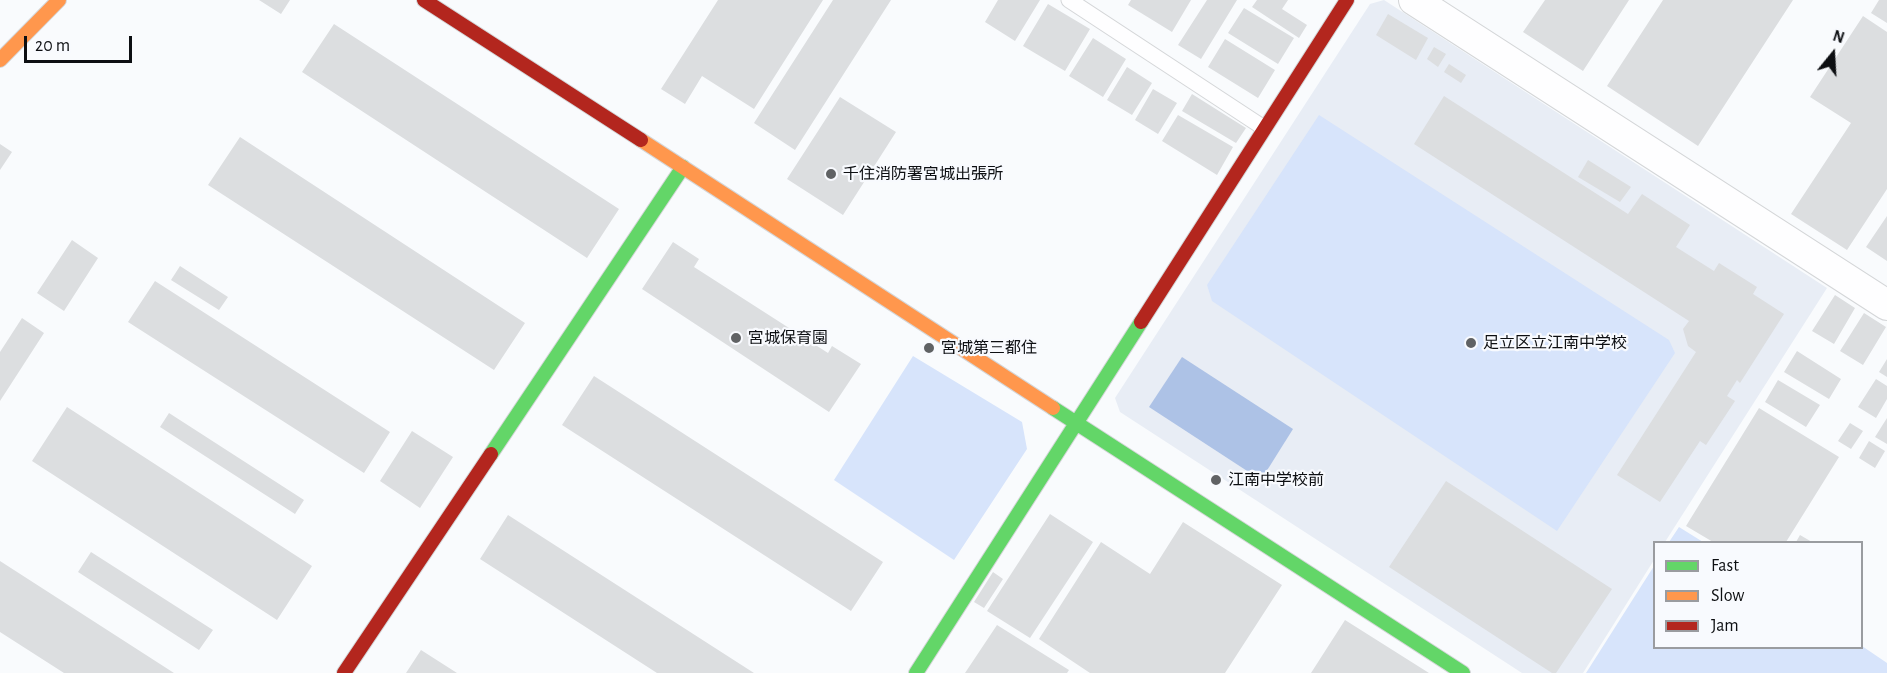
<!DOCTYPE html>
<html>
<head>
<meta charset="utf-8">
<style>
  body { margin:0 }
  #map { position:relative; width:1887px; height:673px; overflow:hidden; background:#f9fbfd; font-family:"Alegreya Sans",sans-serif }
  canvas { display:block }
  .legend { position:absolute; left:1653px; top:541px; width:210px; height:108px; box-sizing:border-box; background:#f8fafe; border:2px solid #9a9ca0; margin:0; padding:8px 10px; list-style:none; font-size:18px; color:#0d0f12 }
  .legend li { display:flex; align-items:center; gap:12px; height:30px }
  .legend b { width:30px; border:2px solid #9a9ca0 }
  .north { position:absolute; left:1803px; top:24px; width:60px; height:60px; -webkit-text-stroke:4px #f8fafe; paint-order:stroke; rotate:18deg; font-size:16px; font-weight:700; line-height:24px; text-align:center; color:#0d0f12 }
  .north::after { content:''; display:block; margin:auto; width:21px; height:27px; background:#0d0f12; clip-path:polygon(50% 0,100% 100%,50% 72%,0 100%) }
  .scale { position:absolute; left:24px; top:36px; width:108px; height:27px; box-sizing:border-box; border:3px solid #0d0f12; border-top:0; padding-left:8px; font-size:18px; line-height:21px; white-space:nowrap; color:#0d0f12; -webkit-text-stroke:4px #f8fafe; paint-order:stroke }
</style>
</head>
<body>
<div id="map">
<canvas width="1887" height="673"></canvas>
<ul class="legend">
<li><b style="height:8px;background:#63d668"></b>Fast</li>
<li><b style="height:8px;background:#ff974d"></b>Slow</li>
<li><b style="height:8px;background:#b3261e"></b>Jam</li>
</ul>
<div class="north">N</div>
<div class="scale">20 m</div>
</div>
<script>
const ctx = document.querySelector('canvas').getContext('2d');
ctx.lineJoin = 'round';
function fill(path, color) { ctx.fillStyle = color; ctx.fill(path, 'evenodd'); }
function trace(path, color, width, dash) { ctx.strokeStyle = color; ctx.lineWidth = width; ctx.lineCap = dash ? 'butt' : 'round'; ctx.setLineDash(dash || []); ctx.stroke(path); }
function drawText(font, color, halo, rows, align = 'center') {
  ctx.font = font + ' "Alegreya Sans","Noto Sans JP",sans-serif'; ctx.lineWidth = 4.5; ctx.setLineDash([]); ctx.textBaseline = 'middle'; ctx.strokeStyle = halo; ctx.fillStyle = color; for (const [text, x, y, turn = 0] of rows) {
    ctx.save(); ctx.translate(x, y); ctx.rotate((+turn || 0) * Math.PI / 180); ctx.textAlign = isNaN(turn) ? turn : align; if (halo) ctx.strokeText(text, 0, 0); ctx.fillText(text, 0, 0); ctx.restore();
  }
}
const built = new Path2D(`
  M 1384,0 L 1827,288 L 1665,542 L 1654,542 L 1654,560 L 1583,673 L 1522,673 L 1120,412 L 1115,398 L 1370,4 Z`);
const green = new Path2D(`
  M 1319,115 L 1669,340 L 1675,353 L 1557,531 L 1212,301 L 1207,285 Z
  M 913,356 L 1022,422 L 1027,449 L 954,560 L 834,480 Z
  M 1679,527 L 1703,542 L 1669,542 Z
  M 1654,566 L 1654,648 L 1862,646 L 1887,663 L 1887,673 L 1586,673 Z`);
const water = new Path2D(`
  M 1182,357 L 1293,429 L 1261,480 L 1149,407 Z`);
const building = new Path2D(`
  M 259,0 L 290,0 L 281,14 Z
  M 718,0 L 823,0 L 754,109 L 702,76 L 685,104 L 661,89 Z
  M 833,0 L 891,0 L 795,150 L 754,123 Z
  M 998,0 L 1040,0 L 1015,41 L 985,22 Z
  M 1131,0 L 1191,0 L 1172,32 L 1128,5 Z
  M 1207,0 L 1237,0 L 1201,59 L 1178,45 Z
  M 1257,0 L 1288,0 L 1282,9 L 1307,25 L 1299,38 L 1252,7 Z
  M 1545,0 L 1629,0 L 1583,71 L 1523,32 Z
  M 1663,0 L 1793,0 L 1698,146 L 1607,86 Z
  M 1879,0 L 1887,0 L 1887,23 L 1871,13 Z
  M 1048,4 L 1090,29 L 1065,71 L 1023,46 Z
  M 1244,8 L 1294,38 L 1278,64 L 1228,33 Z
  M 1388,14 L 1428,38 L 1416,60 L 1376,35 Z
  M 1863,16 L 1887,32 L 1887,189 L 1847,250 L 1791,214 L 1851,123 L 1810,97 Z
  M 334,24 L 619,209 L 587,258 L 302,72 Z
  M 1093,38 L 1126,59 L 1103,97 L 1069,76 Z
  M 1225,39 L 1275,70 L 1258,98 L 1208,67 Z
  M 1434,47 L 1446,54 L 1438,67 L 1427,59 Z
  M 1449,64 L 1466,75 L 1461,83 L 1444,72 Z
  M 1127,67 L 1152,83 L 1132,115 L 1107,100 Z
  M 1153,89 L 1177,103 L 1158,134 L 1135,120 Z
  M 1192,94 L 1246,128 L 1236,143 L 1182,111 Z
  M 1444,96 L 1628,214 L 1642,194 L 1690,225 L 1676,247 L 1714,271 L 1719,263 L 1757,287 L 1753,294 L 1784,314 L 1740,383 L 1737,380 L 1727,396 L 1735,401 L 1706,445 L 1700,441 L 1660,502 L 1617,475 L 1696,352 L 1688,346 L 1683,329 L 1689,321 L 1414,144 Z
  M 840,97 L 896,132 L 843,215 L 787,179 Z
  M 1178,115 L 1233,147 L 1217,175 L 1162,141 Z
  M 240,137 L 525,323 L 494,370 L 208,185 Z
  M 0,144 L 12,152 L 0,170 Z
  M 1588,160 L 1631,187 L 1620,202 L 1578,177 Z
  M 1887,216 L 1887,261 L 1866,247 Z
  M 72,240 L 98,258 L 64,311 L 37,293 Z
  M 673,242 L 699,259 L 694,267 L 828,353 L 832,346 L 861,364 L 829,412 L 642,289 Z
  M 180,266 L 228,297 L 219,310 L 171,280 Z
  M 155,281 L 390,432 L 364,473 L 128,322 Z
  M 1835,295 L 1855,308 L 1834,344 L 1812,331 Z
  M 1864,313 L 1886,327 L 1863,365 L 1840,351 Z
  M 22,318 L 44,333 L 0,401 L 0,352 Z
  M 1797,351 L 1841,379 L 1829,399 L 1784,372 Z
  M 1887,359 L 1887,377 L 1879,372 Z
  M 594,376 L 883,562 L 851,611 L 562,425 Z
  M 1876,379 L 1887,386 L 1887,399 L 1876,418 L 1858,407 Z
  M 1778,380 L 1820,405 L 1806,427 L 1765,402 Z
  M 67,407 L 312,566 L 277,620 L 32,461 Z
  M 1759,408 L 1839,457 L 1786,542 L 1713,542 L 1686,526 Z
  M 169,413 L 304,500 L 295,514 L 160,427 Z
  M 1887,418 L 1887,444 L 1875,437 Z
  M 1850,423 L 1863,431 L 1851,449 L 1838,441 Z
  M 412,431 L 453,457 L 420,508 L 380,481 Z
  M 1869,441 L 1885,451 L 1875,468 L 1859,458 Z
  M 1446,481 L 1612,589 L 1556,673 L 1552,673 L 1389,567 Z
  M 1050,514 L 1093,542 L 1030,638 L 987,611 Z
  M 508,515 L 754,673 L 657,673 L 480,559 Z
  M 1183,522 L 1282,585 L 1225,673 L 1090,673 L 1039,639 L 1101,542 L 1150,574 Z
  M 1800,535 L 1812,542 L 1796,542 Z
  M 91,552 L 213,630 L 199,650 L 78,572 Z
  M 0,561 L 174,673 L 64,673 L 0,632 Z
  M 993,572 L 1003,579 L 984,608 L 974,602 Z
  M 1345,620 L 1429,673 L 1311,673 Z
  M 997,625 L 1069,670 L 1067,673 L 965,673 Z
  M 421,650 L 457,673 L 406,673 Z`);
const lane = new Path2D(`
  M 1069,0 L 1264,128`);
const street = new Path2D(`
  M 1414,0 L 1887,305`);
const fast = new Path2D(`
  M 1053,408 L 1463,673
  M 491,454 L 683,167
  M 916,673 L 1141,322`);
const slow = new Path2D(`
  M 0,60 L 59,0
  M 641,140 L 1053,408`);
const jam = new Path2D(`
  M 424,0 L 641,140
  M 1141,322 L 1347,0
  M 344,673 L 491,454`);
const markers = [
  [831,174,6,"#606264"],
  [736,338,6,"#606264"],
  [1471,343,6,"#606264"],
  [929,348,6,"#606264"],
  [1216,480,6,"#606264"]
];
const poiNames = [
  ["千住消防署宮城出張所",843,174],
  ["宮城保育園",748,338],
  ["足立区立江南中学校",1483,343],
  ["宮城第三都住",941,348],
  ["江南中学校前",1228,480]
];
fill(built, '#e8edf5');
fill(green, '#d7e4fb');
fill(water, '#adc2e6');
fill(building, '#dcdee0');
trace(lane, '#d4d6d8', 17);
trace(street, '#d4d6d8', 32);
trace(fast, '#d4d6d8', 16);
trace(slow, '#d4d6d8', 16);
trace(jam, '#d4d6d8', 16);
trace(lane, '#fefeff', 15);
trace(street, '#fefeff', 30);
trace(fast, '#63d668', 14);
trace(slow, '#ff974d', 14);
trace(jam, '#b3261e', 14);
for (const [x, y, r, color] of markers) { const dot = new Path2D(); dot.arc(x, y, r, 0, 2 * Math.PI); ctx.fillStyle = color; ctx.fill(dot); trace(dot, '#f8fafe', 2); }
drawText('16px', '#0d0f12', '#f8fafe', poiNames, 'left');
</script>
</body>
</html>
